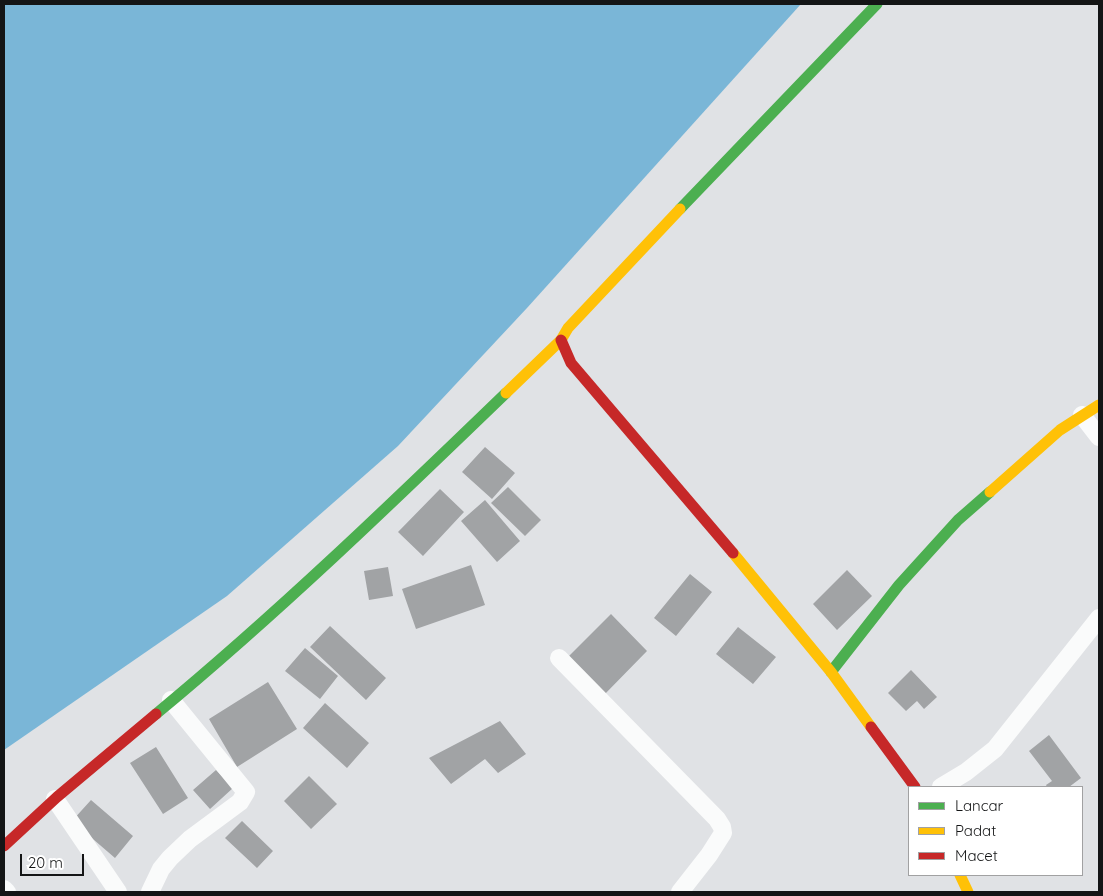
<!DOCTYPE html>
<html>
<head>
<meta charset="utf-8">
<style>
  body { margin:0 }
  #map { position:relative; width:1103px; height:896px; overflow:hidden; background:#e0e2e5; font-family:Quicksand,sans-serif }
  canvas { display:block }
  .frame { position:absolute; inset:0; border:5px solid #141516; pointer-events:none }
  .legend { position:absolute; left:908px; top:786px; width:175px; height:90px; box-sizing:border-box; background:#fff; border:1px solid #a1a1a2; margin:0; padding:6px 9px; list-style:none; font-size:15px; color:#141516 }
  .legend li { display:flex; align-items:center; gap:10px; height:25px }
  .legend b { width:25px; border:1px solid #a1a1a2 }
  .scale { position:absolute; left:20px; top:854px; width:64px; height:22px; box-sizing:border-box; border:2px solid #141516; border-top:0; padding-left:6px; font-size:15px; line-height:18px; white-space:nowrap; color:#141516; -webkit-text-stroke:4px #fff; paint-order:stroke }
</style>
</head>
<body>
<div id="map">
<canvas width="1103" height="896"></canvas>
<div class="frame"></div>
<ul class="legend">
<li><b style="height:6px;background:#4caf50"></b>Lancar</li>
<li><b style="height:6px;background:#ffc107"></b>Padat</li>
<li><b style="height:6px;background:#c62828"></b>Macet</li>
</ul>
<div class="scale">20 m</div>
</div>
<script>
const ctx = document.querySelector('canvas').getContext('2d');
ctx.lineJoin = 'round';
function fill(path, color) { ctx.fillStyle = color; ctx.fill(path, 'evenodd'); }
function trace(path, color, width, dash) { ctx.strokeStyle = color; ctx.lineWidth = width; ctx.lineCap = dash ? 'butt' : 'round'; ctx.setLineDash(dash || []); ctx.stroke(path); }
const water = new Path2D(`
  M 4,4 L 801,4 L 527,308 L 398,446 L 227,596 L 4,750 Z`);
const building = new Path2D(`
  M 485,447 L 515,473 L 492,499 L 462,472 Z
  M 508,487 L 541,520 L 525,536 L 491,503 Z
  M 440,489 L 464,512 L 423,556 L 398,532 Z
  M 485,500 L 520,541 L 497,562 L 461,521 Z
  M 471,565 L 485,605 L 416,629 L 402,589 Z
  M 388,567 L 393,596 L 369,600 L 364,571 Z
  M 847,570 L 872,596 L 837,630 L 813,604 Z
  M 690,574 L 712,592 L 676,636 L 654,618 Z
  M 611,614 L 647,651 L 603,696 L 566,659 Z
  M 330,626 L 386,678 L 366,700 L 310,647 Z
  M 738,627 L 776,657 L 753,684 L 716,654 Z
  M 305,648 L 338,676 L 320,699 L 285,671 Z
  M 911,670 L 937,697 L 924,709 L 917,701 L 906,711 L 888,693 Z
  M 268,682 L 297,729 L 237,767 L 209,719 Z
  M 325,703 L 369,743 L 347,768 L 303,728 Z
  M 500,721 L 526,754 L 498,773 L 485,759 L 451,784 L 429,758 Z
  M 1049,735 L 1081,778 L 1069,787 L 1047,787 L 1046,785 L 1052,781 L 1029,751 Z
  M 156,747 L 188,798 L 163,814 L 130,763 Z
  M 216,770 L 233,788 L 210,809 L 193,790 Z
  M 309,776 L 337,804 L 311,829 L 284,801 Z
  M 91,800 L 133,836 L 115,858 L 72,821 Z
  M 242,821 L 273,851 L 257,868 L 225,838 Z`);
const street = new Path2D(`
  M 1082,415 L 1099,437
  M 559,658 L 717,819 L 722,827 L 723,833 L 709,855 L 680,892
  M 941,787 L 966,772 L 995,749 L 1099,618
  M 55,799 L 118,892
  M 4,889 L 7,892
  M 150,892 L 161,869 L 170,858 L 190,839 L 240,802 L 246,792 L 171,700`);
const fast = new Path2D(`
  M 680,209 L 877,4
  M 831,672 L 899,585 L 958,520 L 990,492
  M 156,714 C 278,613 392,503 506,393`);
const slow = new Path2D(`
  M 506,393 L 561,340 L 568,328 L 680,209
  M 990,492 L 1060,430 L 1099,405
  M 733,553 L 831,672 L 871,727
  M 960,875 L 968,892`);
const jam = new Path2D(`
  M 561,340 L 571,363 L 733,553
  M 871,727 L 915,787
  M 4,846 L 57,797 L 156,714`);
fill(water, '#7ab6d7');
fill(building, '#a1a3a5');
trace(street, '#fafbfb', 18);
trace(fast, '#4caf50', 11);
trace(slow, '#ffc107', 11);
trace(jam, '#c62828', 11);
</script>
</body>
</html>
